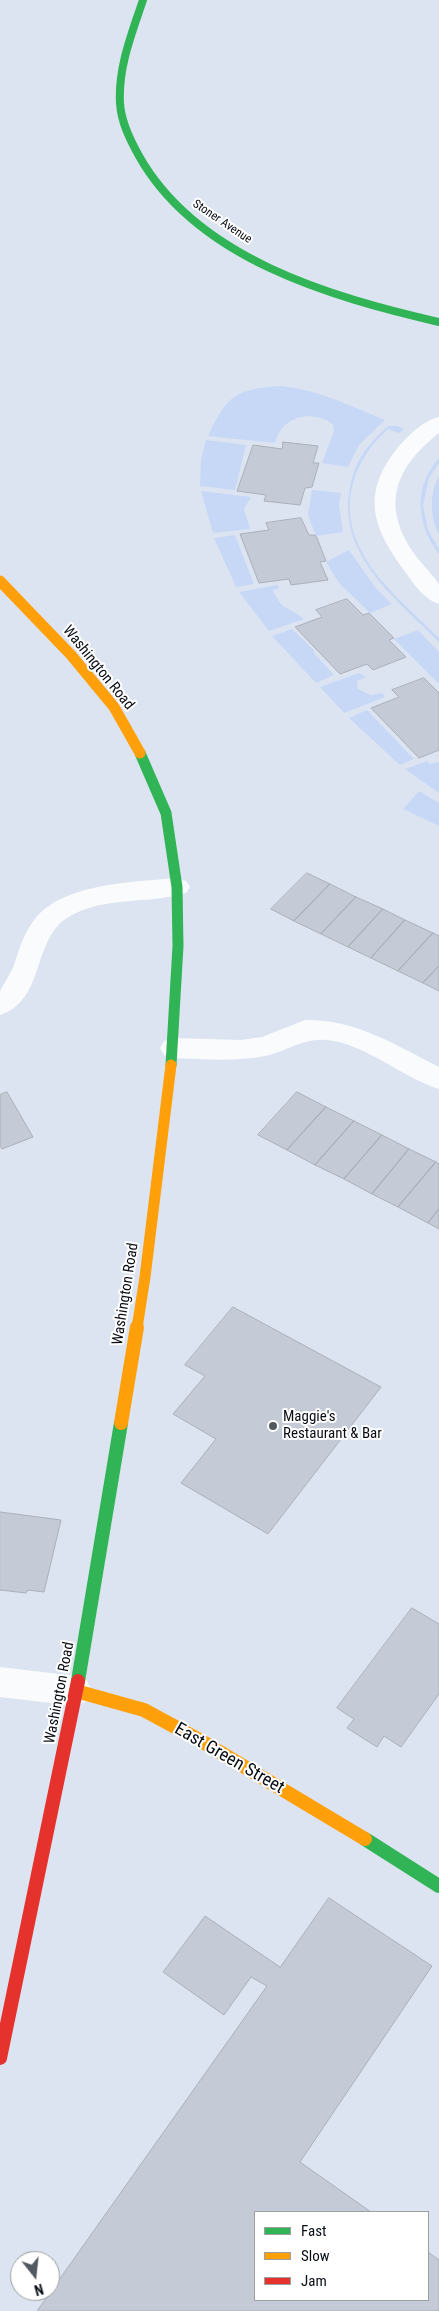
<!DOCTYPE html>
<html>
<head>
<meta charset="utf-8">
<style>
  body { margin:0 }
  #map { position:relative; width:439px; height:2311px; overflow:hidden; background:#dce4f1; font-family:"Roboto Condensed",sans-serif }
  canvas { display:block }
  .legend { position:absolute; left:254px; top:2211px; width:175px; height:90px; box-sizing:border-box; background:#fff; border:1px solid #9d9fa1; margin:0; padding:6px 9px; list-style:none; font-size:15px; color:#090e15 }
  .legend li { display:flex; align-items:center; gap:10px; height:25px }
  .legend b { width:25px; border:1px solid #9d9fa1 }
  .north { position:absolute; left:10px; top:2251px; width:50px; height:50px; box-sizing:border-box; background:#fff; border:1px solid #9d9fa1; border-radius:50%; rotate:164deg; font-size:14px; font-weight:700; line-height:20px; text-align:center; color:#090e15 }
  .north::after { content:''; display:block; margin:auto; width:18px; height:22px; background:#535962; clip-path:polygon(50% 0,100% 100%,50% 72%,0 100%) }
</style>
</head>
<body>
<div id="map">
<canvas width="439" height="2311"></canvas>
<ul class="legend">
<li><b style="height:6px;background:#30b455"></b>Fast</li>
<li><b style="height:6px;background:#ff9f0a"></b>Slow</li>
<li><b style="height:6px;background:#e5322d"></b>Jam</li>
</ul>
<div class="north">N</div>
</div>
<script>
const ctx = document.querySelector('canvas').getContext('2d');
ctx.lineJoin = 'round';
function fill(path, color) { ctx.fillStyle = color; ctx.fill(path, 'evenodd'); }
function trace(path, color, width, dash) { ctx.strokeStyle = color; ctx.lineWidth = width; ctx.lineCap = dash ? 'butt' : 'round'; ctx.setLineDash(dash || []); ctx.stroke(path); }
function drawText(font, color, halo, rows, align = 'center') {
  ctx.font = font + ' "Roboto Condensed",sans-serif'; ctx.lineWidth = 4; ctx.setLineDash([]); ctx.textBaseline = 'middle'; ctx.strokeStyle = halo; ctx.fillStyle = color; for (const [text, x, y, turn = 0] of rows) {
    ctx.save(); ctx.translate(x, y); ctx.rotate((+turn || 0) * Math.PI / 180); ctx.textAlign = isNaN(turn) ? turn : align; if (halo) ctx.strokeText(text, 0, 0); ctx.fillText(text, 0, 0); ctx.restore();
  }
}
const green = new Path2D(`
  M 281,386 C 319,390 351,406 385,420 L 359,445 L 348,467 L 322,463 L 334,431 L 333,424 C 311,409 282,416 275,443 L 208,436 C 227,395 236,389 281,386 Z
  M 388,426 L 398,426 L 404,429 L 399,433 L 388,429 C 368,448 356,466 351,493 C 341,555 400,599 439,638 L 439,642 C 397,600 336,554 350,487 C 355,460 368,444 388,426 Z
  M 206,440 L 246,445 L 235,490 L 200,486 L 201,459 Z
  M 439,458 L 439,463 L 429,478 L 423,506 L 428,530 L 439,549 L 439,554 C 416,524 413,487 439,458 Z
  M 439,476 L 439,535 C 430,517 429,494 439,476 Z
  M 312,490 L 341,493 L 339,505 L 343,532 L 316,536 L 308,515 Z
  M 201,491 L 251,497 L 244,509 L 250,529 L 213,533 Z
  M 235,535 L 254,584 L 236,587 L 214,538 Z
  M 349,550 L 375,587 L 392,604 L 370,613 L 339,583 L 326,562 Z
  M 277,585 L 280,588 L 273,590 C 282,612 289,606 304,619 L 269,631 L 239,592 Z
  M 292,629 L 315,651 L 313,652 L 334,675 L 316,683 L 272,636 Z
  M 418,630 L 439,652 L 439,684 L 394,639 Z
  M 359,673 L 366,677 L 357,681 L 358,689 L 371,695 L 382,693 L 384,696 L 383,698 L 344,713 L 320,687 Z
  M 367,710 L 414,759 L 400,765 L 349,718 Z
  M 427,761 L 430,764 L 439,762 L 439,793 L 405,769 Z
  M 419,791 L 439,803 L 439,826 L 403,809 Z`);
const building = new Path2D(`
  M 283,442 L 318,446 L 313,463 L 319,463 L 318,466 L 312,487 L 305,488 L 300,505 L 264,501 L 266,495 L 237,491 L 253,445 L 282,449 Z
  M 301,518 L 309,535 L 315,535 L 317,538 L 326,561 L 320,562 L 328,580 L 291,585 L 289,579 L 259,583 L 240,534 L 269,530 L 266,523 Z
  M 347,599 L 363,615 L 369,613 L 394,638 L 389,640 L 406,657 L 373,670 L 367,664 L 340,674 L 295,627 L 322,617 L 316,610 Z
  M 424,678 L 439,693 L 439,750 L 419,758 L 371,708 L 399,697 L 392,690 Z
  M 307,873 L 330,884 L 294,921 L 271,909 Z
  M 330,884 L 356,897 L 321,934 L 294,921 Z
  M 356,897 L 383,909 L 348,947 L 321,934 Z
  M 383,909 L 405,920 L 371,958 L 348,947 Z
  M 405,920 L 433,933 L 398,971 L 371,958 Z
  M 433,933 L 439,936 L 439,966 L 423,983 L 398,971 Z
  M 439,966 L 439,991 L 423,983 Z
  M 7,1092 L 33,1137 L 2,1149 L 0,1146 L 0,1095 Z
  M 297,1092 L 326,1107 L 287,1150 L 258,1135 Z
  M 326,1107 L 354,1121 L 315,1165 L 287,1150 Z
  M 354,1121 L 382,1135 L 344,1179 L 315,1165 Z
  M 382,1135 L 409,1149 L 372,1194 L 344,1179 Z
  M 409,1149 L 436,1162 L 398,1207 L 372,1194 Z
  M 436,1162 L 439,1164 L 439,1209 L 428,1223 L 398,1207 Z
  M 439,1209 L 439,1229 L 428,1223 Z
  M 233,1307 L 381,1387 L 268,1534 L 181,1483 L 216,1439 L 173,1414 L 205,1376 L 185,1365 Z
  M 0,1512 L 61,1520 L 44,1592 L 28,1590 L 26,1593 L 0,1590 Z
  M 412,1608 L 439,1624 L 439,1694 L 401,1747 L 384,1736 L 377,1747 L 347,1728 L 354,1719 L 337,1708 Z
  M 329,1898 L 432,1966 L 300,2162 L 371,2212 L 255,2212 L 255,2300 L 428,2300 L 428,2252 L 439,2260 L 439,2311 L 37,2311 L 267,1986 L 251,1977 L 224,2015 L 163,1972 L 205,1916 L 280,1967 Z`);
const street = new Path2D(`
  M 439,417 L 439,433 C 397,466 380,503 413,552 C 417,559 438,580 439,585 C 439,590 439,598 439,604 C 425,600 414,585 406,573 C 372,527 360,494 399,446 C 409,435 424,420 439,417 Z
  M 177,878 L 186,881 L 190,887 L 186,893 C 147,905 104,895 67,918 C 32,940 45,1001 0,1015 C 0,1008 0,998 0,992 C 1,987 11,974 14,965 C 19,950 24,933 34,920 C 62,883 134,882 177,878 Z
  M 305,1020 C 358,1020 393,1044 439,1067 L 439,1089 C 403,1078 364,1043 327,1040 C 302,1038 288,1051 265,1056 C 235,1062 204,1059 173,1058 L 164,1055 L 160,1048 L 164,1041 L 173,1038 L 241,1040 L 262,1037 Z
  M 0,1667 L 76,1676 L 87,1681 L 92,1691 L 87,1701 L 76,1706 L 0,1697 Z`);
const fastFar2 = new Path2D(`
  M 143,0 C 132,33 118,67 120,103 C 121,122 130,140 139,156 C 197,259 331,297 439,322`);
const fastFar1 = new Path2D(`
  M 140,753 L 166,813 L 177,887 L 178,946 L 171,1065`);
const fast = new Path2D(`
  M 78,1681 L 121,1423
  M 365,1839 L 439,1886`);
const slowFar1 = new Path2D(`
  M 0,581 L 71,655 L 114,707 L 140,753
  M 137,1328 L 145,1277 L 171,1065`);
const slow = new Path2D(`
  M 121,1423 L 137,1327
  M 76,1691 L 144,1710 L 203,1742 L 365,1839`);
const jam = new Path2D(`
  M 0,2058 L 78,1681`);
const markers = [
  [273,1426,5,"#535962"]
];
const farStreetnames = [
  ["Stoner Avenue",222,222,34]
];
const streetNames = [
  ["Washington Road",98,668,51],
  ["Washington Road",126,1294,-81],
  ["Washington Road",60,1693,-79]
];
const poiNames = [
  ["Maggie's",283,1417],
  ["Restaurant & Bar",283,1434]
];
const nearStreetnames = [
  ["East Green Street",229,1759,30]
];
fill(green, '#c7d8f6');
fill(building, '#c5cbd6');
trace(building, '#aab0b9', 1);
fill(street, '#fafbfd');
trace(fastFar2, '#30b455', 8);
trace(fastFar1, '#30b455', 11);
trace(fast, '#30b455', 14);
trace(slowFar1, '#ff9f0a', 11);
trace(slow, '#ff9f0a', 14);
trace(jam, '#e5322d', 14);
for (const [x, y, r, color] of markers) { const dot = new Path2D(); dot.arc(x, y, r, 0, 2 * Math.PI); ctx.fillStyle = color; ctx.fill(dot); trace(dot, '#fff', 2); }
drawText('12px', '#090e15', '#fff', farStreetnames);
drawText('15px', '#090e15', '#fff', streetNames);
drawText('15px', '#090e15', '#fff', poiNames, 'left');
drawText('18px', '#090e15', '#fff', nearStreetnames);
</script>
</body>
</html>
